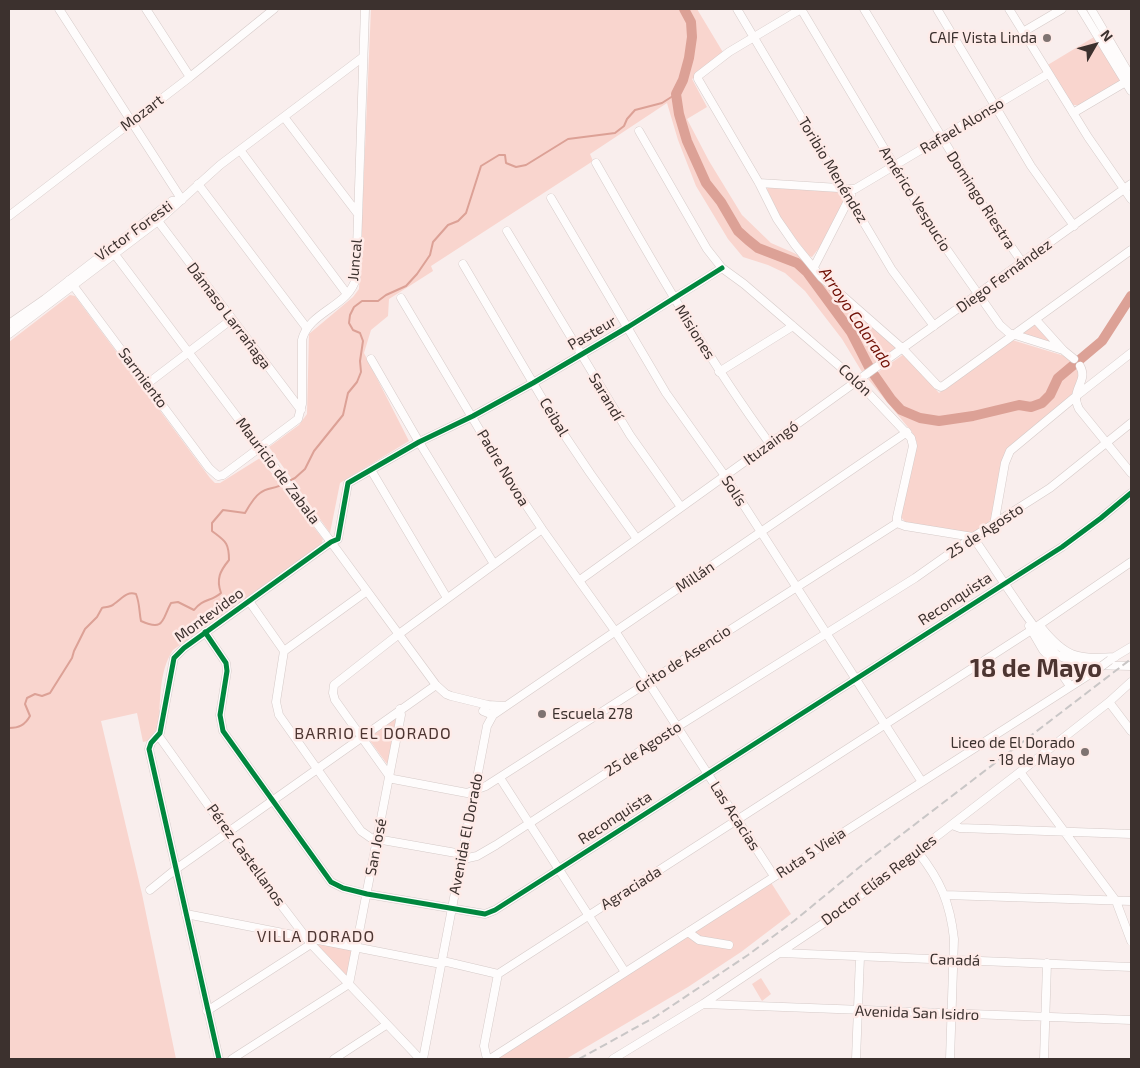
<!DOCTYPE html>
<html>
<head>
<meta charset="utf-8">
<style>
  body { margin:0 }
  #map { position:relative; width:1140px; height:1068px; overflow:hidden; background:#f9eeed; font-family:"Exo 2",sans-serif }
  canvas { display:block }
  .frame { position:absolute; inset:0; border:10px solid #3c312e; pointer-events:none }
  .north { position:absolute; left:1070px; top:20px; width:50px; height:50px; -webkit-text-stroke:4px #feebe8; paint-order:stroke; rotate:52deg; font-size:14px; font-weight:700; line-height:20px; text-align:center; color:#3c312e }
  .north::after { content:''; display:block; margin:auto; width:18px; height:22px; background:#3c312e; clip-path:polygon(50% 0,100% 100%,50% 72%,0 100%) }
</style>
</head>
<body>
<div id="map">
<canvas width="1140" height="1068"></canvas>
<div class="frame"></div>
<div class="north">N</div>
</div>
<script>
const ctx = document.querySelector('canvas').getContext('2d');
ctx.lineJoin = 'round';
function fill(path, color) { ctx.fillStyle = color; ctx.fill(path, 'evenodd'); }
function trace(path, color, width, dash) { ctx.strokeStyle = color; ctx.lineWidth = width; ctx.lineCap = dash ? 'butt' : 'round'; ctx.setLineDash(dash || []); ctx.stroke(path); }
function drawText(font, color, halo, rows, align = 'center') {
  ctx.font = font + ' "Exo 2",sans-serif'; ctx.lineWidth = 5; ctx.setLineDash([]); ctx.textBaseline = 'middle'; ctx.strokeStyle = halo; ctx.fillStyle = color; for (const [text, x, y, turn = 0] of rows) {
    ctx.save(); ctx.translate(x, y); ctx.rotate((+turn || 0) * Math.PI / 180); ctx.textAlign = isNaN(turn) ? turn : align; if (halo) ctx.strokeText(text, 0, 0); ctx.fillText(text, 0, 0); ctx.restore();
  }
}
const green = new Path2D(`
  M 371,9 L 697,9 L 727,59 L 692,79 L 707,107 L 687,119 L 709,161 L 742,215 L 771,243 L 803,257 L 897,348 L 862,372 L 842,339 L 805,291 L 785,273 L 768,265 L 743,257 L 728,239 L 696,186 L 678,140 L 667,103 L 590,154 L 593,161 L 431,266 L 433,271 L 389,299 L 388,316 L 371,330 L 364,353 L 409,441 L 340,483 L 330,533 L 269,447 L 299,425 L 307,414 L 309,334 L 353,297 L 359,289 Z
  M 1094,37 L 1122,81 L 1080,105 L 1072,105 L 1046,66 Z
  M 769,185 L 839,192 C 845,196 846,199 844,206 L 819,248 L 812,257 L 809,256 L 780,218 L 767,189 Z
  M 70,295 L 75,296 L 210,478 L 215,483 L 220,483 L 260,458 L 323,539 L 321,545 L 173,650 C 158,672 161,704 158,729 C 156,736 150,741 143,742 L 137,713 L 101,721 L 142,894 L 176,1059 L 9,1059 L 9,342 Z
  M 1033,325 L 1036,325 L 1051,341 L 1050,342 L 1022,334 Z
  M 1012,340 L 1068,357 L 1078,370 L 1079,377 L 1072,396 L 1014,443 L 1008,450 L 991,519 L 986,525 L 971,534 L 906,523 L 901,517 L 917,443 L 912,432 L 868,379 L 904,354 L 939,393 Z
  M 394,719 L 396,720 L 389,764 L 387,764 L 368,738 Z
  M 770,881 L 791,914 L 741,952 L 688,987 L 566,1059 L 496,1059 Z
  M 316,942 L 353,951 L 348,976 L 346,977 L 315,943 Z
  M 761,978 L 771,994 L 762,1001 L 752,984 Z`);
const stream = new Path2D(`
  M 289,481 L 295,478 L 305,469 L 314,451 L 343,415 L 348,393 L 357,382 L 361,372 L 360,361 L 363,341 L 360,333 L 353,330 L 349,323 L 350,315 L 354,307 L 362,301 L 378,301 L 386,295 L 406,286 L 417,274 L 430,255 L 433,242 L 448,225 L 458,221 L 466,213 L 481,166 L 499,155 L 505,155 L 506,163 L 516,167 L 526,165 L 568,139 L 615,133 L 624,126 L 627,119 L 635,110 L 662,103 L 676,94
  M 9,728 C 19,728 25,725 30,716 L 25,704 L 27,698 L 35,694 L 42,696 L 50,693 L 72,658 L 74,651 L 85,629 L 97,617 L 102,608 C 106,607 111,607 114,604 C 122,599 126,591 136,594 C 140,604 139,612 141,621 C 165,632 162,619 171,603 L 178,602 L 194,610 C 203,598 211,602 221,593 C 216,579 220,571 229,560 C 229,542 225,541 212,531 L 212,523 L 223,510 L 245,513 C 249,506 254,497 260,493 C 267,487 276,489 283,484`);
const river = new Path2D(`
  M 684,9 L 691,22 L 692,37 L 689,58 L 683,80 L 676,94 L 679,114 L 687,141 L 706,183 L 721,202 L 738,231 L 748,240 L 758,248 L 797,263 L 807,272 L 851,332 L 870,369 L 891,399 L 901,410 L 920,418 L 939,421 L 973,416 L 1019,405 L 1031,407 L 1042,403 L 1050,395 L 1058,378 L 1102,341 L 1131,296`);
const minor = new Path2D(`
  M 59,9 L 182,200
  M 146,9 L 190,77
  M 737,9 L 892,270 L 934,326
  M 801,9 L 729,52 L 698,76 L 698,79 L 759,183 L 777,219 L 795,245 L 821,277 L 903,349 L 937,385 L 941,387 L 943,386 L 1131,250
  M 801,9 L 931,227 L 1000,325 L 1009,333 L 1063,350
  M 864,9 L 989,215 L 1022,262
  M 937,9 L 1031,166 L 1074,226
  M 1009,9 L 1088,137 L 1131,199
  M 1081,9 L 1131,91
  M 1091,9 L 1131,77
  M 1023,32 L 1062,9
  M 1073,113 L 1129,80
  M 284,117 L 358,214
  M 639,131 L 707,249 L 722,268 L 744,284 L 858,382 L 911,438 L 913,446 L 897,517 L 897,523
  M 240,150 L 347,294
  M 596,163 C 651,259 705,355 770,444
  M 759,183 L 855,189 L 1048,74
  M 198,184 L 306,327
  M 551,198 L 666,393 L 725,476 L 922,782
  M 9,216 L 190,77 L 274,9
  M 158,221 L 301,410
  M 507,231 L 630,435 L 681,507
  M 110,248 L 331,542 L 436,685 L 446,694 L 451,696 L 488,705 L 505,706
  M 463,264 L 559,427 L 590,473 L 637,539
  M 814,267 L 851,195
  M 69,280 L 209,468 L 218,476 L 223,475 L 298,419 L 302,404 L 302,340 C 309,311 349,307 356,278 L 365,9
  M 401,298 L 510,481 L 542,529 L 615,631 L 774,876
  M 1036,320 L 1063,350 L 1074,359
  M 9,324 L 45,299 L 172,201 L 182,200
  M 9,334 L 158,221 L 220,165 L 363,57
  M 371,359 L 419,442 L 494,564
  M 1080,366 C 1089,382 1069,389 1079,409 L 1131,473
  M 719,372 L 793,326
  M 147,384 L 232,319
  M 371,470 L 447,598
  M 897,523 L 905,526 L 973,537 L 1023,611 L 1049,647 L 1057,655 L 1075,662 L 1088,665 L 1131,666
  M 994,525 L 1005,463 L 1010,451 L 1075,397 L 1131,353
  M 542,529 L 399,634 L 334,685 L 333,693 L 335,700 L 390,777 L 393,779 L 467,793 L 486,786 L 897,523
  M 580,580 L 1131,184
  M 249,601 L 284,651 L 276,702 L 279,715 L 361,831 L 371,838 L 456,853 L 468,858 L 477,856 L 496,845 L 677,727 L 915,578 L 973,537 L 1050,488 L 1131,423
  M 1039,625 L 1131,562
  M 1029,626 L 1043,650 L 1053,661 L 1070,686
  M 1041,627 C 1065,657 1077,660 1115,657
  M 205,632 L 226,663 L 227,671 L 220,715 L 223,731 L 331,882 L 343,888 L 367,894 L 485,914 L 495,910 L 1062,547 L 1101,518 L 1131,493
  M 284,651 L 367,591
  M 1111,659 L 1131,647
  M 1109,702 L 1131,731
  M 488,705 L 483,711 L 493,715 L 494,711
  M 158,735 L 250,864 L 311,944 L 420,1059
  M 1020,772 L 1116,901 L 1131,941
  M 500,778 L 625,972
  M 952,825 L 960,828 L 1131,834
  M 918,852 C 940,880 950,902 954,939 L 950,1059
  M 150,890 L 176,869 L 436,685
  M 945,895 L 1131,901
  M 186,914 L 436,963 L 447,962 L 498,974 L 1030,631
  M 688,932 L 699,940 L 729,945
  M 780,953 L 1131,967
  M 703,1004 L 1131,1020
  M 207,1011 L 311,944
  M 219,1059 L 149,749 L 151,743 L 160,733 L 174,658 L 184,648 L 331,542 L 338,539 L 348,483 L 419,442 L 473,416 L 533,383 L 628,327 L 722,268
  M 232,1059 L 349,984 L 401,715 L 400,709
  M 334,1059 L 386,1025
  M 423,1059 L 487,726 L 493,715 L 907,432
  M 487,1059 L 484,1046 L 498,974
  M 490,1059 L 1095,671
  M 613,1059 L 703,1004 L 827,921 L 1020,772 L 1109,702 L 1131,682
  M 856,1059 L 860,957
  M 1044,1059 L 1047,963`);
const rail = new Path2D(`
  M 579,1059 L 655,1017 L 748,955 L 794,921 L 867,861 L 1131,659`);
const minorBridge = new Path2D(`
  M 1095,671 L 1110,660`);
const cycleway = new Path2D(`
  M 205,632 L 226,663 L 227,671 L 220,715 L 223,731 L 331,882 L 343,888 L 367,894 L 485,914 L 495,910 L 1062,547 L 1101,518 L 1131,493
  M 219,1059 L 149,749 L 151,743 L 160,733 L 174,658 L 184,648 L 331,542 L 338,539 L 348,483 L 419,442 L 473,416 L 533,383 L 628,327 L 722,268`);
const markers = [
  [1047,38,5,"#7e7371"],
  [542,714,5,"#7e7371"],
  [1085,752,5,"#7e7371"]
];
const poiNames = [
  ["CAIF Vista Linda",1037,38],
  ["Escuela 278",552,714,"left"],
  ["Liceo de El Dorado",1075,743],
  ["- 18 de Mayo",1075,760]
];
const streetNames = [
  ["Mozart",142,113,-37],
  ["Rafael Alonso",962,126,-31],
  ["Toribio Menéndez",833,170,59],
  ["Américo Vespucio",915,199,58],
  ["Domingo Riestra",981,200,57],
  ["Víctor Foresti",134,231,-36],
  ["Juncal",355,260,-85],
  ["Diego Fernández",1004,276,-36],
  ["Dámaso Larrañaga",229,316,53],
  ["Misiones",695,332,58],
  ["Pasteur",592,333,-30],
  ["Sarmiento",143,378,53],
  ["Colón",855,380,43],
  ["Sarandí",606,397,59],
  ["Ceibal",554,417,59],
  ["Ituzaingó",771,443,-36],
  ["Padre Novoa",503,468,59],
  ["Mauricio de Zabala",278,471,53],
  ["Solís",734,491,57],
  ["25 de Agosto",985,531,-33],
  ["Millán",695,577,-34],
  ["Reconquista",955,599,-33],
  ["Montevideo",209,615,-36],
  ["Grito de Asencio",683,659,-33],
  ["25 de Agosto",643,749,-33],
  ["Las Acacias",735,816,57],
  ["Reconquista",615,818,-33],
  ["Avenida El Dorado",466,834,-79],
  ["San José",376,847,-79],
  ["Ruta 5 Vieja",811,853,-33],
  ["Pérez Castellanos",246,855,54],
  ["Doctor Elías Regules",879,880,-37],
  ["Agraciada",631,888,-32],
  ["Canadá",955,960,2],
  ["Avenida San Isidro",917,1013,2]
];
const waterNames = [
  ["Arroyo Colorado",856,318,56]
];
const neighbourhoodNames = [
  ["BARRIO EL DORADO",373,734],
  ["VILLA DORADO",316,937]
];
const townNames = [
  ["18 de Mayo",1036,669]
];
fill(green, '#f9d5ce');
trace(stream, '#dca196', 2);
trace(river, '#dca196', 10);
trace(minor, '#d5cac8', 9);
trace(minor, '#fefcfc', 8);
trace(rail, '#c9c6c6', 2, [8, 4]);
trace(minorBridge, '#d5cac8', 9, []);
trace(minorBridge, '#fefcfc', 8);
trace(cycleway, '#00873e', 5);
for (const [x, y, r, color] of markers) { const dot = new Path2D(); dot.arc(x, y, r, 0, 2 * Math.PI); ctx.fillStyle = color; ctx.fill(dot); trace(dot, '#feebe8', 2); }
drawText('15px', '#3c312e', '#feebe8', poiNames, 'right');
drawText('15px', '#3c312e', '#feebe8', streetNames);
drawText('italic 16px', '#6f0e03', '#feebe8', waterNames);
ctx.letterSpacing = '1px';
drawText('16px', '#4d3531', '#feebe8', neighbourhoodNames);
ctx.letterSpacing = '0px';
drawText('bold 25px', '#4d3531', '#feebe8', townNames);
</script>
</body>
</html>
